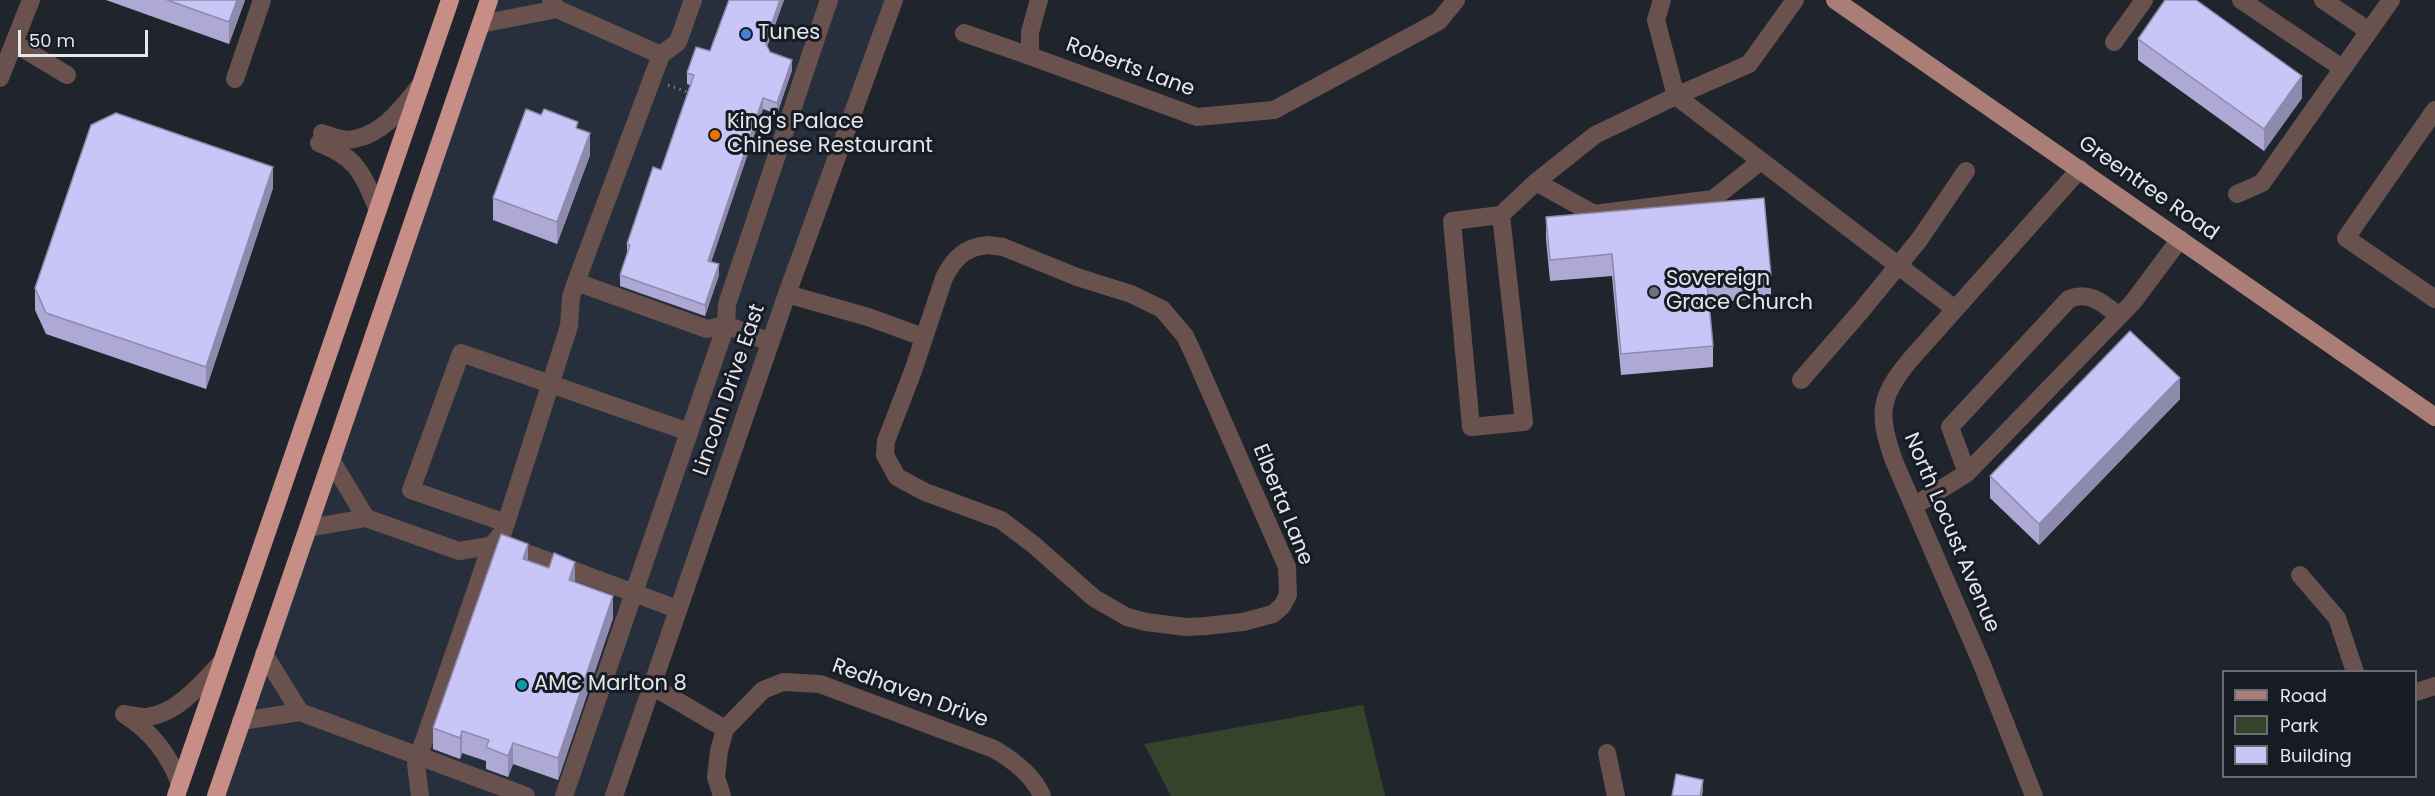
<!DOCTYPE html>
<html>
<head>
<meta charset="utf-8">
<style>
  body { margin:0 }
  #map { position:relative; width:2435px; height:796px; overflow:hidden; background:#20252d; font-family:Poppins,sans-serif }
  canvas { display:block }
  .legend { position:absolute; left:2222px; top:670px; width:195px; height:108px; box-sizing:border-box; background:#171c24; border:2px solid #696e74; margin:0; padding:8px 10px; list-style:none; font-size:18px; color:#e4e8ed }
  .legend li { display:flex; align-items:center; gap:12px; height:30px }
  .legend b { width:30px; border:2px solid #696e74 }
  .scale { position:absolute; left:18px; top:30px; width:130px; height:27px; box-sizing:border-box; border:3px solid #e4e8ed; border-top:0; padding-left:8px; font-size:18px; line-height:21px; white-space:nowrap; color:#e4e8ed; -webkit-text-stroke:4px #171c24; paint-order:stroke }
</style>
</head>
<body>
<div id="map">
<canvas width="2435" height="796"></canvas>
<ul class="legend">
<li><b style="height:8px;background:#ab7d77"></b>Road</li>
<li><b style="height:16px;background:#33442b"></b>Park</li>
<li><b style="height:16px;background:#cac5f7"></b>Building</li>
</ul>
<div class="scale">50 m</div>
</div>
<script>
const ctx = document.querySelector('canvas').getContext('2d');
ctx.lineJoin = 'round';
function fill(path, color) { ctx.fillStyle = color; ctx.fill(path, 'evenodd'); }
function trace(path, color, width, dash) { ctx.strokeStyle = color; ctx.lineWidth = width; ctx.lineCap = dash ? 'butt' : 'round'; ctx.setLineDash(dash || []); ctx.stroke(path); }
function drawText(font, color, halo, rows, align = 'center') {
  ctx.font = font + ' Poppins,sans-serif'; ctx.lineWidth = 6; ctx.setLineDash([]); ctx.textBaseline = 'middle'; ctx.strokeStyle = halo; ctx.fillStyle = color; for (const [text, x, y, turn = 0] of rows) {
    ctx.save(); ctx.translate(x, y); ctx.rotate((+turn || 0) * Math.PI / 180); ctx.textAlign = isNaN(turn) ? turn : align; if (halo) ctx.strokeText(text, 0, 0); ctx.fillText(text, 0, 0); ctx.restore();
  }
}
const built = new Path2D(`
  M 489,0 L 894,0 L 614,796 L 216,796 Z`);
const green = new Path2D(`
  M 1363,705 L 1385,796 L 1171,796 L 1144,744 Z`);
const path = new Path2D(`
  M 668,85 L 690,93`);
const minor = new Path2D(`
  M 551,0 L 557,9 L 661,55
  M 1039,0 L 1030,32 L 1030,56 L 1197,117 L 1274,110 L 1439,21 L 1456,0
  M 1795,0 L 1749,64 L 1676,96 L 1955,309
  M 2241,0 L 2342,68
  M 2323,0 L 2369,31
  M 481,24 L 557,9
  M 964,33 L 1030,56
  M 2114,42 L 2144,0
  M 14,43 L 67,75
  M 0,78 L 31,0
  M 235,79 L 262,0
  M 2435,110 L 2346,238 L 2435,299
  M 322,133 C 332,136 343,142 354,139 C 383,134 402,108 419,87
  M 319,143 C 358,158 362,173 378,210
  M 1536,182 L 1594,214 L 1713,199 L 1761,161
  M 2237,194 L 2262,183 L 2391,0
  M 1501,215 L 1524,422 L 1471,427 L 1452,221 L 1501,215 L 1536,182 L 1595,135 L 1676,96 L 1656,20 L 1662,0
  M 988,245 L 1003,247 L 1077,277 L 1131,294 L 1162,309 L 1185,336 L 1193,353 L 1287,567 L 1288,595 L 1282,606 L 1273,614 L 1243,622 L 1205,626 L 1186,627 L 1146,622 L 1127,617 L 1094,598 L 1034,545 L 1001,520 L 925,492 L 897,477 L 885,455 L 886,441 L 913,371 L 944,278 C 954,258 965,247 988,245 Z
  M 576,282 L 707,329 L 726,325 L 770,342
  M 787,294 L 868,317 L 923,337
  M 1801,380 L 1861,311 L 1919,240 L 1966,171
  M 1967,473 L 1950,427 L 2069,299 C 2089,290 2104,304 2119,316
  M 1914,506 L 1967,473 L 2133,302 L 2180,239
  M 366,518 L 459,551 L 502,544 L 677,609
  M 506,523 L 411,490 L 461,353 L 689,432
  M 308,528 L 366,518 L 331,460
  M 2300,575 L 2337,618 L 2355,672
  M 652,686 L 725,729
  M 2416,692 L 2435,686
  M 300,712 L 526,796
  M 124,714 C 131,715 140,717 147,717 C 177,714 203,682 222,662
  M 125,715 C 152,732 169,754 180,784
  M 241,721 L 300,712 L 264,654
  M 1607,753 L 1616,796
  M 420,796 L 416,764 L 491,546 L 503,532 L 506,523 L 569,326 L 571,297 L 576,282 L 661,55 L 678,42 L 693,0
  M 564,796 L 726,325 L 727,304 L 829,0
  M 614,796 L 787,294 L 894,0
  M 722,796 L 716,777 L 719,751 L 725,729 L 763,690 L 783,682 L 820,684 L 994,749 C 1013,760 1033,775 1042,796
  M 2034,796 L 1981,662 L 1894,461 C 1878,415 1878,398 1910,360 L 2080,169`);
const major = new Path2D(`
  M 1835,0 L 2435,417`);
const highway = new Path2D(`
  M 176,796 L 450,0
  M 216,796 L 489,0`);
const wall = new Path2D(`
  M 106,0 L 245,0 L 229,44 Z
  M 729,0 L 784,0 L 767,46 L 770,52 L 792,70 L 777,114 L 763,109 L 711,262 L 719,275 L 705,316 L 620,286 L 620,275 L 627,255 L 627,244 L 661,170 L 690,85 L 687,84 L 687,73 L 710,51 Z
  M 2138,39 L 2302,98 L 2264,151 L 2138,60 Z
  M 578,129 L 590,155 L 557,244 L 493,220 L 493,198 Z
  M 273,188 L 206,389 L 46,334 L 35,310 L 35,288 Z
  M 1546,217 L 1771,276 L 1771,297 L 1709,303 L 1713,346 L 1713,367 L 1621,375 L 1612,276 L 1550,281 L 1546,239 Z
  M 2180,399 L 2039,545 L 1990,498 L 1990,476 Z
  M 528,560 L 613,618 L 558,780 L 513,764 L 508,777 L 486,769 L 486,761 L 462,753 L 460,759 L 433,749 L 433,728 Z`);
const shadedWall = new Path2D(`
  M 237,0 L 245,0 L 229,44 L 229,22 Z
  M 780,0 L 784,0 L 765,53 L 765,42 Z
  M 792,60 L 792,70 L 777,114 L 777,103 Z
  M 2302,76 L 2302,98 L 2264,151 L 2264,129 Z
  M 763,98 L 763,109 L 708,271 L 708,261 Z
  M 590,133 L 590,155 L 557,244 L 557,222 Z
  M 273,167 L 273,188 L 206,389 L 206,367 Z
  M 719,264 L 719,275 L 705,316 L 705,305 Z
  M 2180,378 L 2180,399 L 2039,545 L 2039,524 Z
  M 528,544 L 528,566 L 523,559 Z
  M 575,562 L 575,583 L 569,580 Z
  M 613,596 L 613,618 L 558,780 L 558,758 Z
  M 462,731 L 462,753 L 460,759 L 460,738 Z
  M 513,743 L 513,764 L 508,777 L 508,756 Z
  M 1703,780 L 1703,791 L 1702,796 L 1700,796 Z`);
const building = new Path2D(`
  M 167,0 L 237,0 L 229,22 Z
  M 729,0 L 780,0 L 765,42 L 770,52 L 792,60 L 777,103 L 763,98 L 708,261 L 719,264 L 705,305 L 620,275 L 630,245 L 627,244 L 653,167 L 661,170 L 694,75 L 687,73 L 696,47 L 710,51 Z
  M 2165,0 L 2196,0 L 2302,76 L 2264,129 L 2138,39 Z
  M 526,109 L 541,115 L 544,109 L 578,122 L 576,128 L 590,133 L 557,222 L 493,198 Z
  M 116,113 L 273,167 L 206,367 L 46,313 L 35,288 L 91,125 Z
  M 1764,198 L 1771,276 L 1707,281 L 1713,346 L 1621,354 L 1612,254 L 1550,260 L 1546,217 Z
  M 2130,331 L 2180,378 L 2039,524 L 1990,476 Z
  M 501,534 L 528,544 L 523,559 L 549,568 L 554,553 L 575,562 L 569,580 L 613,596 L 558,758 L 513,743 L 508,756 L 486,747 L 489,740 L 462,731 L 460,738 L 433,728 Z
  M 1676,774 L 1703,780 L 1700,796 L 1672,796 Z`);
const markers = [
  [746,34,6,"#3f7fe0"],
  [715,135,6,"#e8710a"],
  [1654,292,6,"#6b7280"],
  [522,685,6,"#0f9aa8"]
];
const poiNames = [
  ["Tunes",758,34],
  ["King's Palace",727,123],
  ["Chinese Restaurant",727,147],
  ["Sovereign",1666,280],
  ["Grace Church",1666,304],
  ["AMC Marlton 8",534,685]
];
const streetNames = [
  ["Roberts Lane",1130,68,20],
  ["Greentree Road",2148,189,35],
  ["Lincoln Drive East",730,390,-71],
  ["Elberta Lane",1282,505,68],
  ["North Locust Avenue",1951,533,67],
  ["Redhaven Drive",910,694,20]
];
fill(built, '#272f3c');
fill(green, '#33442b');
trace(path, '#73787e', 3, [1.5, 4.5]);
trace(minor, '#69524e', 18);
trace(major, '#ab7d77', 18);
trace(highway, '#c68e86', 18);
fill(wall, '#aea9d4');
fill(shadedWall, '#8d8aad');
fill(building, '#cac5f7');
trace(building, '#8d8aad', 1.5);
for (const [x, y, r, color] of markers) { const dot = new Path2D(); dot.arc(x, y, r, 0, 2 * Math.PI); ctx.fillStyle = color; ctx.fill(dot); trace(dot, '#171c24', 2); }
drawText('21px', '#e4e8ed', '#171c24', poiNames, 'left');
drawText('21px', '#e4e8ed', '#171c24', streetNames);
</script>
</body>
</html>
